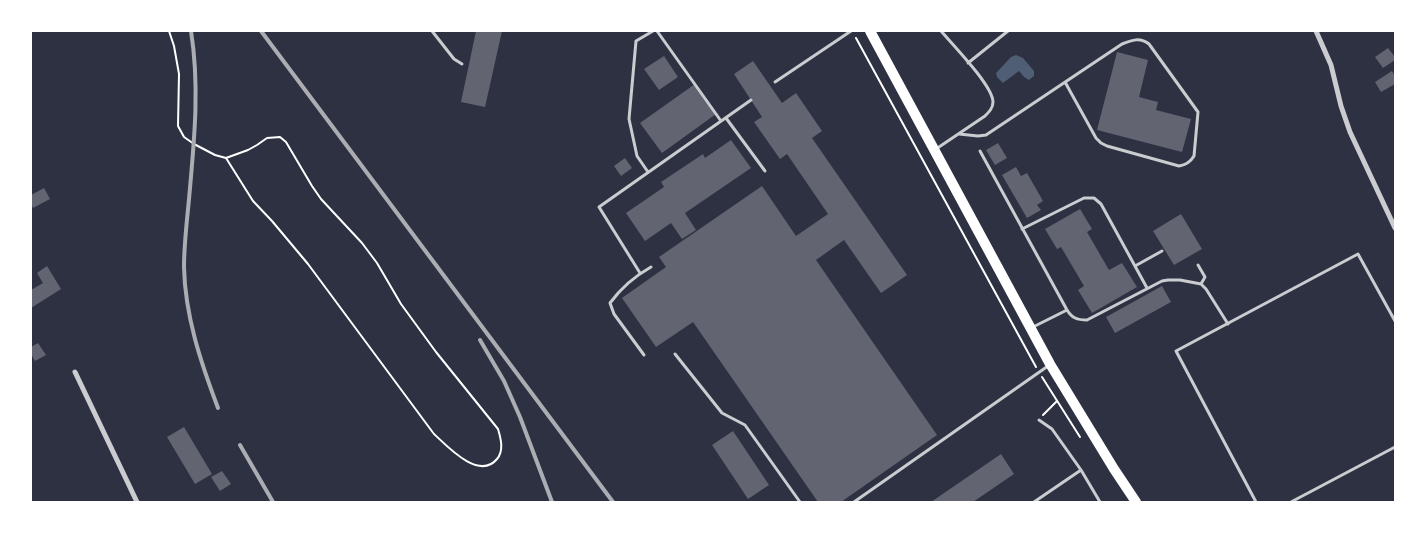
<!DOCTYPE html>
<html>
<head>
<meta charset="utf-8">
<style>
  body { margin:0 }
  #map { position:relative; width:1426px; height:533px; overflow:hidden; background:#2d3142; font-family:"Space Grotesk",sans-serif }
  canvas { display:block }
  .frame { position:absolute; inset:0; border:32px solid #fff; pointer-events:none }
</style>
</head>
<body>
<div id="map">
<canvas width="1426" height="533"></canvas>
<div class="frame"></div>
</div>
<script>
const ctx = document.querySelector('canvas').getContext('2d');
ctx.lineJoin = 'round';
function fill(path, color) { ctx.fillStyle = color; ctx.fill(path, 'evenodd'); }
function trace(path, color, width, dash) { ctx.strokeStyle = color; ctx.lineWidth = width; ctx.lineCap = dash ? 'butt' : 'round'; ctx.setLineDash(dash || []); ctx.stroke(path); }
const water = new Path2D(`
  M 1016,55 L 1023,58 L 1034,71 L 1034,76 L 1029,80 L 1024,77 L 1019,71 L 1003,83 L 997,77 L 996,73 L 1011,57 Z`);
const building = new Path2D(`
  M 476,31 L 502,31 L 485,107 L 461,102 Z
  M 1388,48 L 1395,57 L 1395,60 L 1383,68 L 1375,57 Z
  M 1117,52 L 1148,60 L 1139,97 L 1158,102 L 1156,110 L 1191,119 L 1182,152 L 1097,130 Z
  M 664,56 L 678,77 L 659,90 L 644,69 Z
  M 753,61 L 782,103 L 796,93 L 822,131 L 812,138 L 907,275 L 881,293 L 844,240 L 816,260 L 937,435 L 841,502 L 818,502 L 693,322 L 656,347 L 622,298 L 666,267 L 659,257 L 762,186 L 796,236 L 828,214 L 787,154 L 780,159 L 754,122 L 762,117 L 734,74 Z
  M 1392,71 L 1395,76 L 1395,84 L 1381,92 L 1375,82 Z
  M 695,84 L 716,114 L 662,153 L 640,123 Z
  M 731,140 L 751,168 L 685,213 L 696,230 L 682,239 L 671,223 L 645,241 L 626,213 L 664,187 L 661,182 L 703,154 L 705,158 Z
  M 998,143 L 1007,158 L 995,165 L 986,150 Z
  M 625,158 L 632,168 L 621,176 L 614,166 Z
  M 1016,167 L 1021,176 L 1027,173 L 1043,201 L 1037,205 L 1041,210 L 1027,218 L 1002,175 Z
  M 44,188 L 50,199 L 33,208 L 31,204 L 31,195 Z
  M 1080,209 L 1092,229 L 1087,232 L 1109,270 L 1122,263 L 1137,287 L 1092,313 L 1078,290 L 1084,286 L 1061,247 L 1057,249 L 1045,229 Z
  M 1181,214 L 1202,249 L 1174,265 L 1153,231 Z
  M 47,266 L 61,289 L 31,308 L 31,290 L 43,283 L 37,273 Z
  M 1162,286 L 1171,302 L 1115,333 L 1106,317 Z
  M 38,343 L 46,355 L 35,361 L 31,354 L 31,347 Z
  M 184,427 L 212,474 L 195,484 L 167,437 Z
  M 733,431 L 769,485 L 748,499 L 712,445 Z
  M 1001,454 L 1014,474 L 973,502 L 931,502 Z
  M 222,471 L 231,484 L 220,491 L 211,477 Z`);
const path = new Path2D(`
  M 169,31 L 174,46 L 179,74 L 178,126 L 184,137 L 194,144 L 215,155 L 226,158 L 248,150 L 257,145 L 267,138 L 280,137 L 286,142 L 312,186 L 321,199 L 362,243 L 377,263 L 401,304 L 436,352 L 498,429 C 501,439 504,451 497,459 C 479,481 447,446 434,434 L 308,264 L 272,221 L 253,201 L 226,158
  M 856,38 L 1036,367
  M 1042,377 L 1080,437
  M 1043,415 L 1057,401`);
const service = new Path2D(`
  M 432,31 L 454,59 L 462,64
  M 657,31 L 721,121
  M 968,63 L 1008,31
  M 775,82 L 851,31
  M 726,118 L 765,171
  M 959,134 L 978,136 L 986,135 L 1122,44 C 1132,40 1140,37 1149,44 L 1198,112 L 1194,156 C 1191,161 1186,165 1179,166 L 1107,146 L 1101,143 L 1096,138 L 1065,82
  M 936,149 L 985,116 C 989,112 993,108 993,102 C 993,86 953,45 941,31
  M 980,151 L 1067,310
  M 648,172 L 637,156 L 629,119 L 636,41 L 653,31
  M 1022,229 L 1084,198 L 1094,198 L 1101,204 L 1147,288
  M 1198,265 L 1205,277 L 1201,284
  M 1135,266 L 1162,251
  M 640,273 L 599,207 L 751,100
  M 1033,327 L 1067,310 C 1072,318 1077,320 1087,320 L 1162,281 L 1168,280 L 1180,280 L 1201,284 L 1206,289 L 1228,324
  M 675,354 L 722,413 L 745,425 L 800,502
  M 644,355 L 614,314 L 610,303 C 621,288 635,276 651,267
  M 1039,420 L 1052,429 L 1081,470 L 1100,502
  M 854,502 L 1048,366
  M 1034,502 L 1081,470
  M 1256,502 L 1176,351 L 1358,254 L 1395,321
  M 1291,502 L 1395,447`);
const minor = new Path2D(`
  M 1316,31 L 1331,65 L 1341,106 L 1350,132 L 1395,228
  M 75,372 L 137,502`);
const secondary = new Path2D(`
  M 870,31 L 1050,364 L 1114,469 L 1136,502`);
const rail = new Path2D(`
  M 191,31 C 200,87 194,143 189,199 C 187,221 184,244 184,267 C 185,316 201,363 218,408
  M 261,31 L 613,502
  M 480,340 L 504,381 L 520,417 L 552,502
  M 240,445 L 273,502`);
fill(water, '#4f5d75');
fill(building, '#626471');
trace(path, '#fff', 2);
trace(service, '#caccd0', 3);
trace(minor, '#caccd0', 5);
trace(secondary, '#fff', 10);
trace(rail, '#abadb3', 4);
</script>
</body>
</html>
